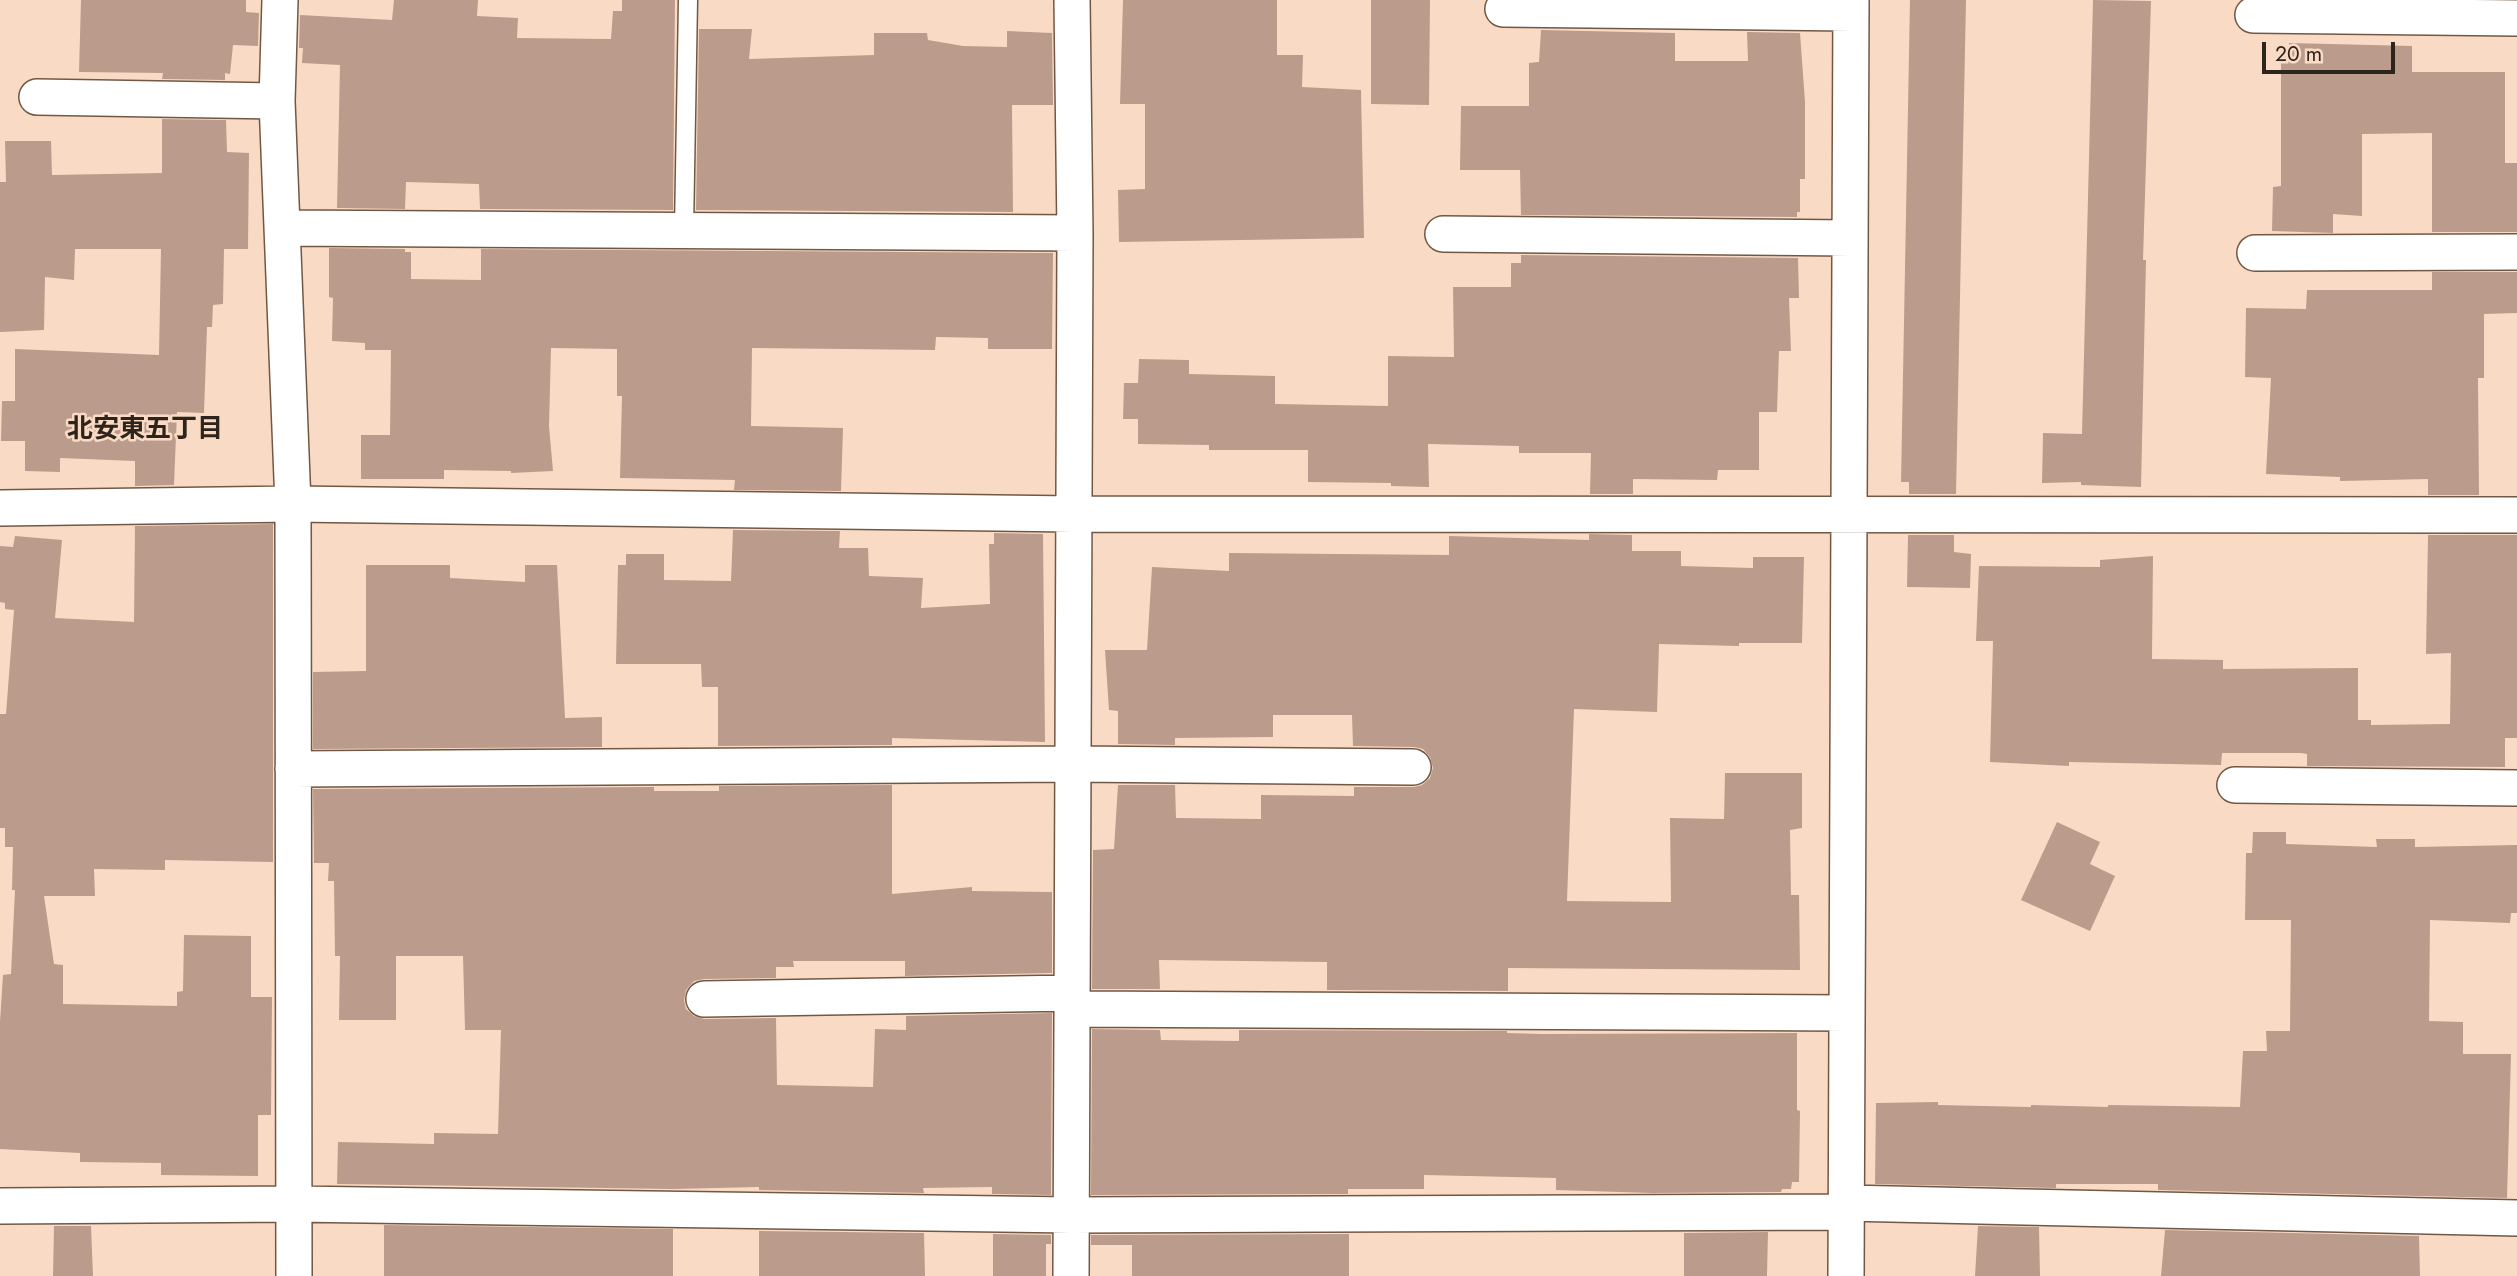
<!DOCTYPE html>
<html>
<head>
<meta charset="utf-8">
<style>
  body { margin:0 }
  #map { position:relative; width:2517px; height:1276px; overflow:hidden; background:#f9dbc5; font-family:Jost,sans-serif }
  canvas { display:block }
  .scale { position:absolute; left:2262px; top:42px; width:133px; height:32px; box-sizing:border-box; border:4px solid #2e241b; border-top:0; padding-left:9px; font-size:21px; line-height:24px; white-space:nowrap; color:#2e241b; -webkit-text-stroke:5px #f9dbc5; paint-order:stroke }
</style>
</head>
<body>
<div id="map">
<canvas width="2517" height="1276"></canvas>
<div class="scale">20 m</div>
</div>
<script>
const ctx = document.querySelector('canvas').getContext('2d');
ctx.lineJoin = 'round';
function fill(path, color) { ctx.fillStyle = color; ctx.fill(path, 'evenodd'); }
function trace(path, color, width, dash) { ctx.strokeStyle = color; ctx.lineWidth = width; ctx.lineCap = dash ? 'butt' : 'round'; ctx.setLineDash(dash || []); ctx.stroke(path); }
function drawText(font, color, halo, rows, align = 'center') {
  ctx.font = font + ' Jost,"Noto Sans JP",sans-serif'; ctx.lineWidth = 5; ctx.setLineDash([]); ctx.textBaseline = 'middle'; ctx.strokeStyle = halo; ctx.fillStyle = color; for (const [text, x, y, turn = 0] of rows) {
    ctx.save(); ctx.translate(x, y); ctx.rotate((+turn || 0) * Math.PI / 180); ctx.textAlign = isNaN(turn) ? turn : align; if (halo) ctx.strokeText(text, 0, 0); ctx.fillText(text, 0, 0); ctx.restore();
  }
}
const building = new Path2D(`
  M 81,0 L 246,0 L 246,12 L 259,13 L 258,46 L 233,45 L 230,74 L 225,73 L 225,80 L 162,79 L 163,73 L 79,72 Z
  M 394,0 L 478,0 L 477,16 L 518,18 L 517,38 L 611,39 L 613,11 L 622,11 L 622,0 L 675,0 L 673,210 L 480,209 L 479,184 L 406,182 L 405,209 L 337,208 L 340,65 L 302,63 L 303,48 L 299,48 L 300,15 L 392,20 Z
  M 1123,0 L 1277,0 L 1277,55 L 1303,55 L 1302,87 L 1361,90 L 1364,238 L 1119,242 L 1118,190 L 1145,189 L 1145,104 L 1120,104 Z
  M 1371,0 L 1430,0 L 1429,105 L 1371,104 Z
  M 1910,0 L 1966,0 L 1956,494 L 1909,494 L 1909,482 L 1901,482 Z
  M 2093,0 L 2151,1 L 2143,260 L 2146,260 L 2141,487 L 2081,485 L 2081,482 L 2042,483 L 2043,433 L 2082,434 Z
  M 699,29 L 752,29 L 749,59 L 874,55 L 874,33 L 927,33 L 928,40 L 963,46 L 1007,47 L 1007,31 L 1052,33 L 1053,105 L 1012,105 L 1013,212 L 696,210 Z
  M 1541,30 L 1675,33 L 1675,61 L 1748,61 L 1747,32 L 1800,33 L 1805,102 L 1805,179 L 1800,179 L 1800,212 L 1797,212 L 1797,217 L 1521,215 L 1520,170 L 1460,170 L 1461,106 L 1529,106 L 1529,63 L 1539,62 Z
  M 2289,43 L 2412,46 L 2412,72 L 2505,72 L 2505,163 L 2517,163 L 2517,232 L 2432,232 L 2432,133 L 2362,134 L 2362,216 L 2333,214 L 2333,233 L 2272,231 L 2273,187 L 2281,186 L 2281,49 L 2289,50 Z
  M 162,119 L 226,120 L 227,152 L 249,153 L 248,249 L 224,249 L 223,304 L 213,305 L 212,327 L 207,327 L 204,413 L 177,412 L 174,485 L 135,486 L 135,461 L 60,458 L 60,472 L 25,471 L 25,441 L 1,441 L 2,401 L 15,401 L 15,349 L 159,355 L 161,249 L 75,249 L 74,280 L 45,277 L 44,330 L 0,332 L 0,182 L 6,182 L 5,141 L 51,141 L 52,175 L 162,173 Z
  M 329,248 L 405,249 L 405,252 L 411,252 L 411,279 L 481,280 L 481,249 L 1053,253 L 1052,349 L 988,349 L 988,338 L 936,337 L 935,350 L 752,348 L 751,426 L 843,428 L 841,491 L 734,490 L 735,480 L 620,478 L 622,396 L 617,396 L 617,349 L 551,348 L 549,426 L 553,471 L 511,473 L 511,471 L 444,470 L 444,479 L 361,479 L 361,435 L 390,435 L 391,350 L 365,350 L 365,343 L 332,341 L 333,298 L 329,297 Z
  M 1521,255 L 1798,258 L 1799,298 L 1789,298 L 1791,351 L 1779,351 L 1777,412 L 1759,412 L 1759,470 L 1718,470 L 1717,480 L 1633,479 L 1633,494 L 1590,494 L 1591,453 L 1519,453 L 1519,446 L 1428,444 L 1429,487 L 1391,486 L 1391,483 L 1308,482 L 1308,450 L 1209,450 L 1209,445 L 1138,444 L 1138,419 L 1123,419 L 1124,383 L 1138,383 L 1139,359 L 1189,360 L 1189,374 L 1275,376 L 1275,404 L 1388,406 L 1388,356 L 1454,357 L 1453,287 L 1511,287 L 1511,263 L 1521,263 Z
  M 2432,272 L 2517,272 L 2517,313 L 2484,314 L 2484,378 L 2478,378 L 2479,495 L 2428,495 L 2428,479 L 2340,481 L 2340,477 L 2266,474 L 2271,378 L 2245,377 L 2246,308 L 2306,309 L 2307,290 L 2432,290 Z
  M 273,524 L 273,862 L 165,860 L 165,870 L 94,869 L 95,896 L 44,896 L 54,964 L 63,965 L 63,1004 L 177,1006 L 177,992 L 183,991 L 184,935 L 251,936 L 251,997 L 272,997 L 271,1115 L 258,1115 L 258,1176 L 161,1175 L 161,1163 L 80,1162 L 80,1153 L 0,1149 L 0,1022 L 3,975 L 11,974 L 15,890 L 12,890 L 13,847 L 5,847 L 5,828 L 0,828 L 0,714 L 6,714 L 14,610 L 5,609 L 5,603 L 0,602 L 0,546 L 13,547 L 15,536 L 62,540 L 55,618 L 134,622 L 135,526 Z
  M 733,530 L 840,531 L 839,548 L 868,548 L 869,576 L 923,578 L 921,608 L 990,604 L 989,544 L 994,544 L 994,533 L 1043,534 L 1045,742 L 892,738 L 892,745 L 718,746 L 718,687 L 702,687 L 701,664 L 616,664 L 618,565 L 626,565 L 626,554 L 664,554 L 664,580 L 731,581 Z
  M 1589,534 L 1632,535 L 1632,551 L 1681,551 L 1681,566 L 1753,568 L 1753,557 L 1804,557 L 1802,643 L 1739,643 L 1739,646 L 1659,644 L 1657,712 L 1574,709 L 1567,901 L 1671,902 L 1670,818 L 1724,819 L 1725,773 L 1802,773 L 1802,828 L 1790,830 L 1791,895 L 1799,895 L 1800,970 L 1508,968 L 1508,991 L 1327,990 L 1327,962 L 1159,960 L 1160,989 L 1092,989 L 1093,850 L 1114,849 L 1118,785 L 1175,785 L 1176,818 L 1261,819 L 1261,795 L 1354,796 L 1354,787 L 1414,787 L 1422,785 L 1430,778 L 1433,768 L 1430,757 L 1423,749 L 1414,747 L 1353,746 L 1352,715 L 1273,715 L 1273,737 L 1175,738 L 1175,745 L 1118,744 L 1118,711 L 1109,710 L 1105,650 L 1147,650 L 1152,567 L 1229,571 L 1229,553 L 1449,555 L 1449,536 L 1589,540 Z
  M 1908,535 L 1954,535 L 1954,552 L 1971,554 L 1970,588 L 1907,587 Z
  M 2428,535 L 2517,535 L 2517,738 L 2505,738 L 2505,767 L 2307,766 L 2307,754 L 2301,753 L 2222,753 L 2221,765 L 2069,762 L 2069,766 L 1990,762 L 1993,641 L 1976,641 L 1979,566 L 2100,567 L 2100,560 L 2153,556 L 2152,659 L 2223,660 L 2223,669 L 2358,668 L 2358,720 L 2371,720 L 2371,725 L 2450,724 L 2451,653 L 2426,654 Z
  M 366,565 L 450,565 L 450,578 L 525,582 L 525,565 L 557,565 L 565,718 L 602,717 L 602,747 L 313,749 L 313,672 L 366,671 Z
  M 892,785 L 892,894 L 972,887 L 972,891 L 1052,892 L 1052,973 L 905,976 L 905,961 L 793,961 L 794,967 L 776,967 L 776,978 L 704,979 L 694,981 L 686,990 L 684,1000 L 686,1009 L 694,1016 L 704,1019 L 776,1018 L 777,1085 L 873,1087 L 875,1029 L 906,1030 L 906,1016 L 1052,1013 L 1051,1195 L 992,1194 L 992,1187 L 923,1188 L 924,1193 L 759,1190 L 759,1187 L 673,1189 L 337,1184 L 338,1142 L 434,1144 L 434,1133 L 498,1134 L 501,1030 L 465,1030 L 463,956 L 396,956 L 396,1020 L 339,1020 L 340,956 L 335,956 L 334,881 L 328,881 L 329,863 L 314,863 L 313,789 L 654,787 L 654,791 L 719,791 L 719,786 Z
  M 2057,822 L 2100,842 L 2090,864 L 2115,876 L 2090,931 L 2021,900 Z
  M 2253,832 L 2286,832 L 2286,844 L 2377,847 L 2376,839 L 2415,839 L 2415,847 L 2517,845 L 2517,913 L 2511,913 L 2510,923 L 2430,920 L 2429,1021 L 2463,1022 L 2463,1054 L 2511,1054 L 2507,1198 L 2158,1190 L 2158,1184 L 2056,1184 L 2056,1188 L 1875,1184 L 1876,1103 L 1938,1102 L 1938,1105 L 2031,1107 L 2031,1105 L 2108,1107 L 2108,1105 L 2240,1107 L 2243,1051 L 2267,1051 L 2266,1031 L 2290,1031 L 2291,920 L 2245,920 L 2246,853 L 2252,853 Z
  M 1092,1029 L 1160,1030 L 1161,1040 L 1239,1041 L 1239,1030 L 1507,1031 L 1507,1033 L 1542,1034 L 1797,1033 L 1797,1110 L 1800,1111 L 1799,1182 L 1792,1182 L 1791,1189 L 1782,1189 L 1781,1192 L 1652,1193 L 1556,1190 L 1556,1178 L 1424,1175 L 1424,1189 L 1348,1189 L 1348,1194 L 1091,1195 Z
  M 384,1225 L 673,1229 L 673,1276 L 384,1276 Z
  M 54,1226 L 91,1226 L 93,1276 L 53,1276 Z
  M 1978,1226 L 2039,1227 L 2040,1276 L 1975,1276 Z
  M 2165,1230 L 2419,1236 L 2420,1276 L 2161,1276 Z
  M 759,1231 L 924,1233 L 925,1276 L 759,1276 Z
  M 1768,1232 L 1767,1276 L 1684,1276 L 1684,1233 Z
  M 993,1234 L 1051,1235 L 1051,1244 L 1046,1244 L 1046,1276 L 993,1276 Z
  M 1349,1234 L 1349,1276 L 1132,1276 L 1132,1245 L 1091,1245 L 1091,1235 Z`);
const service = new Path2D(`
  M 684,230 L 688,0`);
const minor = new Path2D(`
  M 280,0 L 277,101 L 293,504 L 294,1276
  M 1503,9 L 1851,13
  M 2253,15 L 2517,18
  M 37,97 L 277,101
  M 282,228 L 1075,233
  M 1443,234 L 1850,238
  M 2255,253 L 2517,252
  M 0,508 L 293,504 L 1074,514 L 2517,515
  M 293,769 L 1073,764 L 1413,767
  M 2235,785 L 2517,788
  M 704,999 L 1072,993
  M 1072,1009 L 1847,1013
  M 1846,1203 L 2517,1218
  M 0,1206 L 295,1204 L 1071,1215 L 1847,1212
  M 1071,1276 L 1075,233 L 1072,0
  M 1846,1276 L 1851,0`);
const neighbourhoodNames = [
  ["北安東五丁目",145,431]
];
fill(building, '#bb9b8b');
trace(service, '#715845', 21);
trace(minor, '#715845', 38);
trace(service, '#fff', 18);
trace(minor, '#fff', 35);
drawText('bold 26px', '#2e241b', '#f9dbc5', neighbourhoodNames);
</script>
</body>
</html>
